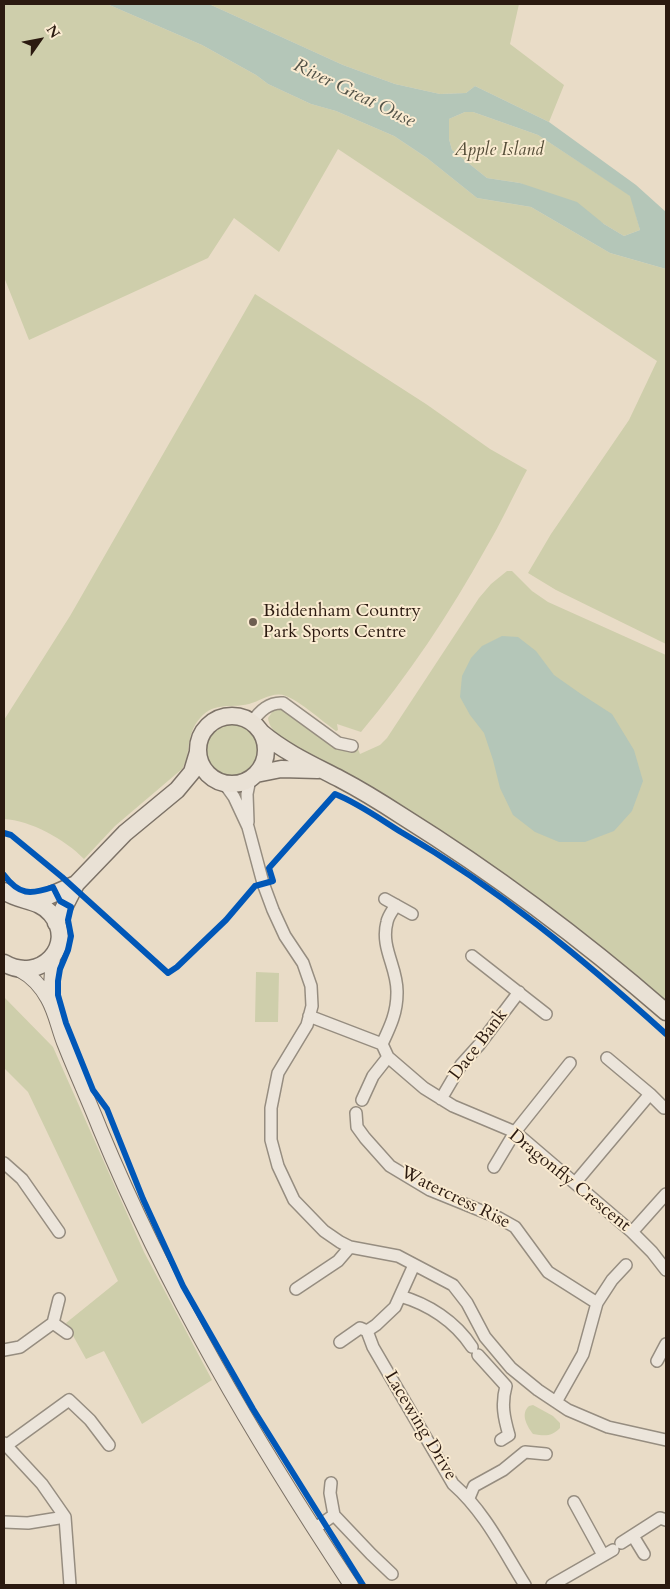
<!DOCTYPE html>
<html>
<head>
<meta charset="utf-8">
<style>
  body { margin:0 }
  #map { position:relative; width:670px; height:1589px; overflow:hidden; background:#e9dcc7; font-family:Cardo,serif }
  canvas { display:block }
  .frame { position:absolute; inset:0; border:5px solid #2b1a10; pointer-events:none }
  .north { position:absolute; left:15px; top:15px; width:50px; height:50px; -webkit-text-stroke:4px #faebd1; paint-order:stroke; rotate:57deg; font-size:14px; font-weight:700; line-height:20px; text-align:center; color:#2b1a10 }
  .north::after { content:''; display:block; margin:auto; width:18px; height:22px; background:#2b1a10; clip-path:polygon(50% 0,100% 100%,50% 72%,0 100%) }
</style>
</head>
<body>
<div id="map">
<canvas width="670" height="1589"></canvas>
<div class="frame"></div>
<div class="north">N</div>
</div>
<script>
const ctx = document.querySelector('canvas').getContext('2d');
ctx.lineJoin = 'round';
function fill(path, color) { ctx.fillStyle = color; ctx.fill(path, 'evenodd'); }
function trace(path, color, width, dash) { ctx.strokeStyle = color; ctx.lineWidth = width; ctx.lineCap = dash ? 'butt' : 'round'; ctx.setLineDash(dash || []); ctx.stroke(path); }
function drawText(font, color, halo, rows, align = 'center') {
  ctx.font = font + ' Cardo,serif'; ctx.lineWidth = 4; ctx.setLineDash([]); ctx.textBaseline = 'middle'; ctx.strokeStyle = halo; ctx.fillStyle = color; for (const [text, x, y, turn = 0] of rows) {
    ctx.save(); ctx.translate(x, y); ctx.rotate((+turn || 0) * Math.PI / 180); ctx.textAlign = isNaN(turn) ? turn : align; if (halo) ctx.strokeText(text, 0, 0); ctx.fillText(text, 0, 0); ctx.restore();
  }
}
const green = new Path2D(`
  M 4,4 L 107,4 L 202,45 L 256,75 L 268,84 L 311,104 L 336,111 L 394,136 L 427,158 L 477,198 L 531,207 L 610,253 L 666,269 L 666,644 L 556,590 L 528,573 L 551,534 L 629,420 L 657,361 L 338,149 L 279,252 L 234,218 L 208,258 L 29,340 L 4,277 Z
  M 209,4 L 519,4 L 510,44 L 564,85 L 549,122 L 475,86 L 466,93 L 440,94 L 395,84 L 343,65 Z
  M 465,112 L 473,112 L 538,135 L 631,196 L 640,230 L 624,236 L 604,224 L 520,183 L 487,178 L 452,150 L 449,139 L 449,119 Z
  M 255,294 L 426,404 L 490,449 L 527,470 C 513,496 501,523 486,548 C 450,613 408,676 361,732 L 337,724 L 338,730 L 336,731 C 322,721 301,702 286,696 C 273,691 261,701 249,704 C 228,709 213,700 197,722 C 186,737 191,755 182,769 L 115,826 L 84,859 C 66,840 30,820 4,819 L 4,720 L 70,616 Z
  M 507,571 L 512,571 L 532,591 L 548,602 L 666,655 L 666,1003 L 300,753 L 301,748 C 288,742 270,734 268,718 L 273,711 L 272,707 L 279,706 L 351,750 L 358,749 L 360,754 L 380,745 L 387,738 L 479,598 L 491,584 Z
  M205 750a27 27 0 1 1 54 0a27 27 0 1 1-54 0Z
  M 256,972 L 279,973 L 278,1022 L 255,1022 Z
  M 4,997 L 53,1047 L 144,1252 L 212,1380 L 142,1424 L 104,1351 L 86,1359 L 66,1323 L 118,1281 L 28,1092 L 4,1068 Z
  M 533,1405 L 553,1416 L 560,1423 L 560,1428 C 551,1437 545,1436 533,1434 C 527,1426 520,1414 529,1406 Z`);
const water = new Path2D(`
  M 107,4 L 209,4 L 343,65 L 395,84 L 440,94 L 466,93 L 475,86 L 549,122 L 636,185 L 666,212 L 666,269 L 610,253 L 531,207 L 477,198 L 427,158 L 394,136 L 336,111 L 311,104 L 268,84 L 256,75 L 202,45 ZM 465,112 L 473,112 L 538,135 L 630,196 L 640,230 L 624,236 L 604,224 L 577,202 L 520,183 L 487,178 L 452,150 L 449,139 L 449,119 Z
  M 502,636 L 518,637 L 536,651 L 554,675 L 581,694 L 612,714 L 634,750 L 643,781 L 632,811 L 614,831 L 585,842 L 559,842 L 535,832 L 513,815 L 500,788 L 493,760 L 484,733 L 470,715 L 460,697 L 462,676 L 471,658 L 482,646 Z`);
const minor = new Path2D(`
  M 252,722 C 260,711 269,702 283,703 L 338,743 L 352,746
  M 224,783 L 234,797 L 248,827 L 263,883 L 273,910 L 285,936 L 303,963 L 311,986 L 312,1006 L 307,1025 L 278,1073 L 271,1108 L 271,1140 L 278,1166 L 294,1200 L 324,1231 L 340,1242 L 350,1247 L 398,1256 L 453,1285 L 467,1303 L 485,1337 L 511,1368 L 538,1390 L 568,1410 L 608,1427 L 666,1440
  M 248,822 L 247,794 L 250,779
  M 385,899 L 412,914
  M 472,956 L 546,1014
  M 309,1016 L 382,1044 L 388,1057 L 424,1088 L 453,1106 L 515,1132 L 632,1232 L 652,1252 L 666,1270
  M 382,1044 C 390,1027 397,1013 397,993 C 398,968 380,948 387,922 C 388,916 393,910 396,905
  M 650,1094 L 664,1108
  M 441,1099 L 461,1065 L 479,1045 L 519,992
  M 362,1100 L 373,1076 L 388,1057
  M 356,1113 L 357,1127 L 365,1138 L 390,1166 L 430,1190 L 499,1218 L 515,1227 L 548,1272 L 597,1303 L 583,1354 L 556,1402
  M 4,1163 L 22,1179 L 59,1232
  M 494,1167 L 515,1132 L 570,1063
  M 575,1183 L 650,1094 L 607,1058
  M 632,1232 L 666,1194
  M 296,1289 L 338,1261 L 350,1247
  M 400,1296 C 428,1304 455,1321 472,1347
  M 597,1303 L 612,1280 L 626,1265
  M 53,1323 L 67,1333
  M 367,1331 L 373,1347 L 453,1484 C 485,1512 503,1550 525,1585
  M 367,1331 L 376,1325 L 395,1307 L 414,1265
  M 340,1342 L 360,1328 L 367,1331
  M 4,1350 L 20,1347 L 53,1323 L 59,1299
  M 478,1355 L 506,1386 C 501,1404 504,1418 509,1435 L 501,1440
  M 657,1361 L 666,1344
  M 4,1443 L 42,1484 L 65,1517 L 70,1585
  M 7,1445 L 69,1400 L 90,1420 L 109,1445
  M 331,1483 L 330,1493 L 334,1515
  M 469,1498 L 474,1486 L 503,1470 L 525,1452 L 546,1454
  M 574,1502 L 603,1555
  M 4,1522 L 28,1523 L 65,1517
  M 314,1529 L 334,1515 L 371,1554 L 392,1574
  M 633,1536 L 644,1554
  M 621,1543 L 660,1518 L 666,1520
  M 552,1585 L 613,1550`);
const major = new Path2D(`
  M 20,970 C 33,977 41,986 48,999 C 56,1013 59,1031 65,1045 C 76,1073 89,1101 100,1129 C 167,1291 255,1440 351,1585
  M 50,1001 L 53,956`);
const highway = new Path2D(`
  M198 750a34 34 0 1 1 68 0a34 34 0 1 1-68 0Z
  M 262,733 C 286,753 313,765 340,779 C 361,790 382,803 402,816 C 495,874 583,940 666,1012
  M 256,774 L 281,769 L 318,770
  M 4,891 C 19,902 39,899 51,914 C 77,945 40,984 4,963
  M 35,902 L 76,884
  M 56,923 L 76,884 L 125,833 L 177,790 L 192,772 L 198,752`);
const cycleway = new Path2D(`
  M 4,833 L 11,835 L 62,877 L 168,973 L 177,967 L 226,920 L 255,886 L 273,881 L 269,868 L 335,794 C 358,803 380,819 401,832 C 499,889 582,958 666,1034
  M 4,875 C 19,895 30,895 53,887 L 60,901 L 71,907 L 68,920 L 71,936 L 68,950 L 60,969 L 58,981 L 58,995 L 66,1023 L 93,1090 L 107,1109 L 143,1199 L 183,1286 L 253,1409 L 363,1585`);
const markers = [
  [253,622,5,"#6e5e50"]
];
const parkNames = [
  ["Apple Island",499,151]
];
const poiNames = [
  ["Biddenham Country",263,612],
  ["Park Sports Centre",263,633]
];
const streetNames = [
  ["Dace Bank",479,1045,-53],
  ["Dragonfly Crescent",569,1181,39],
  ["Watercress Rise",455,1198,26],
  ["Lacewing Drive",420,1426,59]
];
const waterNames = [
  ["River Great Ouse",354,94,26]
];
fill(green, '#ceceab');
fill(water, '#b4c6b8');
trace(minor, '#968d80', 14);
trace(major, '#7c7267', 16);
trace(highway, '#7c7267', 19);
trace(minor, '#ece5db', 11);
trace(major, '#e9e1d5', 14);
trace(highway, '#e9e1d5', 16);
trace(cycleway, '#0057b8', 6);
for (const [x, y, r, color] of markers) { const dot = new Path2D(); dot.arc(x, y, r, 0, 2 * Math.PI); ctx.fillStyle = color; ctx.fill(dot); trace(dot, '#faebd1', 2); }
drawText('italic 18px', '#554d38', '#faebd1', parkNames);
drawText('18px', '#2b1a10', '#faebd1', poiNames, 'left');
drawText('18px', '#2b1a10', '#faebd1', streetNames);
drawText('italic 19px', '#535348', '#faebd1', waterNames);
</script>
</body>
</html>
